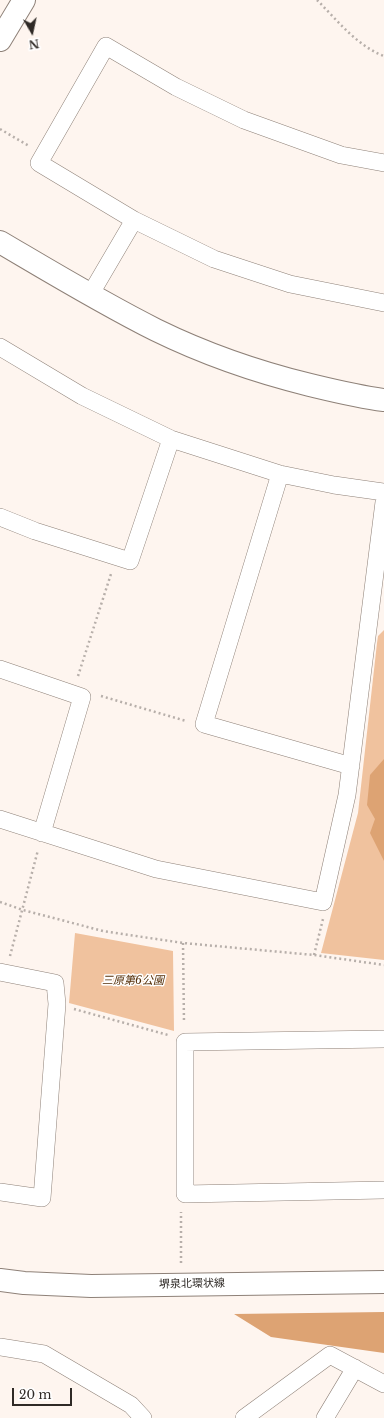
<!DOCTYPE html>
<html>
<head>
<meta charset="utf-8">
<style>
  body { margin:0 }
  #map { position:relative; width:384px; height:1418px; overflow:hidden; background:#fef5ef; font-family:"Libre Baskerville",serif }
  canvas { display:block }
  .north { position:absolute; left:12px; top:12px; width:40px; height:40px; -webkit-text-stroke:3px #fff; paint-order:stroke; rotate:171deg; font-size:11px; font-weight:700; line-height:16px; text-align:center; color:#2f2a26 }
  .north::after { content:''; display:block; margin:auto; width:14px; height:18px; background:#2f2a26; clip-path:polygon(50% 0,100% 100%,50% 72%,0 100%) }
  .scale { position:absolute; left:12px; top:1388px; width:60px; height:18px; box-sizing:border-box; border:2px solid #2f2a26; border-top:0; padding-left:5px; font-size:12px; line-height:14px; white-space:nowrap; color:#2f2a26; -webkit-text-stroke:3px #fff; paint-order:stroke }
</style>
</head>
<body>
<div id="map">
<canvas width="384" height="1418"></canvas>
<div class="north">N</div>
<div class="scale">20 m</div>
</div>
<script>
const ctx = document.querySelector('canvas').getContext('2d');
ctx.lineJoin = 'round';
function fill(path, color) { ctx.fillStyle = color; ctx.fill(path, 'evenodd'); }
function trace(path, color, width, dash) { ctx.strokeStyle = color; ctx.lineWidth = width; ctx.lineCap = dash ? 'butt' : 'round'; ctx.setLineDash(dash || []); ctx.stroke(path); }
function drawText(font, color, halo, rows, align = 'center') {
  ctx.font = font + ' "Libre Baskerville","Noto Sans JP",serif'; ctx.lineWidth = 3; ctx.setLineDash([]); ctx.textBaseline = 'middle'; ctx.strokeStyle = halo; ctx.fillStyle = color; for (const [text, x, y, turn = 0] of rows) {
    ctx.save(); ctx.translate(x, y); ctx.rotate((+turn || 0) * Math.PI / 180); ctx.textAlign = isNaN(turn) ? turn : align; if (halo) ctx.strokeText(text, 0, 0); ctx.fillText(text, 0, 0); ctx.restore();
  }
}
const green = new Path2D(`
  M 384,630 L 384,960 L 321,953 L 358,813 L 377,643 L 378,636 Z
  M 75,933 L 173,951 L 174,1031 L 69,1003 Z`);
const forest = new Path2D(`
  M 384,759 L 384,861 L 370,833 L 375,819 L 367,805 L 370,775 Z
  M 384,1312 L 384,1353 L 271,1337 L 234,1314 Z`);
const path = new Path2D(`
  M 317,0 C 337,20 357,46 384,56
  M 0,129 L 29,146
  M 78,676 L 111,574
  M 101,696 L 186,721
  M 0,902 L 23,910 L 103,931 L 183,943 L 314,955 L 384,965
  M 183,943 L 184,1023
  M 314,955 L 323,919
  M 10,956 L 38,850
  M 74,1009 L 168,1035
  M 181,1263 L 181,1212`);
const street = new Path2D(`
  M 384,163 L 341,155 L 244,120 L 176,87 L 106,46 L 39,163 L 134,220 L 214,259 L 290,284 L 384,303
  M 90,295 L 134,220
  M 0,347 L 82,396 L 171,439 L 280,474 L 334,485 L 384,492
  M 280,474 L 204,724 L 351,766
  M 0,517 L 35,531 L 130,561 L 171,439
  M 0,669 L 82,697 L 42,833
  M 0,819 L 156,869 L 323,902 L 347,795 L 384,502
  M 0,972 L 55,983 L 57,1004 L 42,1198 L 0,1192
  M 384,1039 L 185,1042 L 185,1194 L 384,1190
  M 0,1347 L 44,1354 L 131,1405 L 143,1418
  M 244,1418 L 330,1355 L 384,1384
  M 325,1418 L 355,1368`);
const secondary = new Path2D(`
  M 0,40 L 24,0
  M 0,242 C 51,272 102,303 156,330 C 205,354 257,372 310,385 C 335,391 359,397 384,400
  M 0,1280 L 24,1283 L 91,1286 L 384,1282`);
const parkNames = [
  ["三原第6公園",133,981]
];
const streetNames = [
  ["堺泉北環状線",192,1284,-1]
];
fill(green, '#f0c29e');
fill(forest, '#dda373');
trace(street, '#8e8178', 18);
trace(secondary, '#8e8178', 24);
trace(path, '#b7afaa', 2.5, [2, 3]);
trace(street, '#fff', 17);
trace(secondary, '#fff', 22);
drawText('italic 11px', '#552f08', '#fff', parkNames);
drawText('11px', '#2f2a26', '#fff', streetNames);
</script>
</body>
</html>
